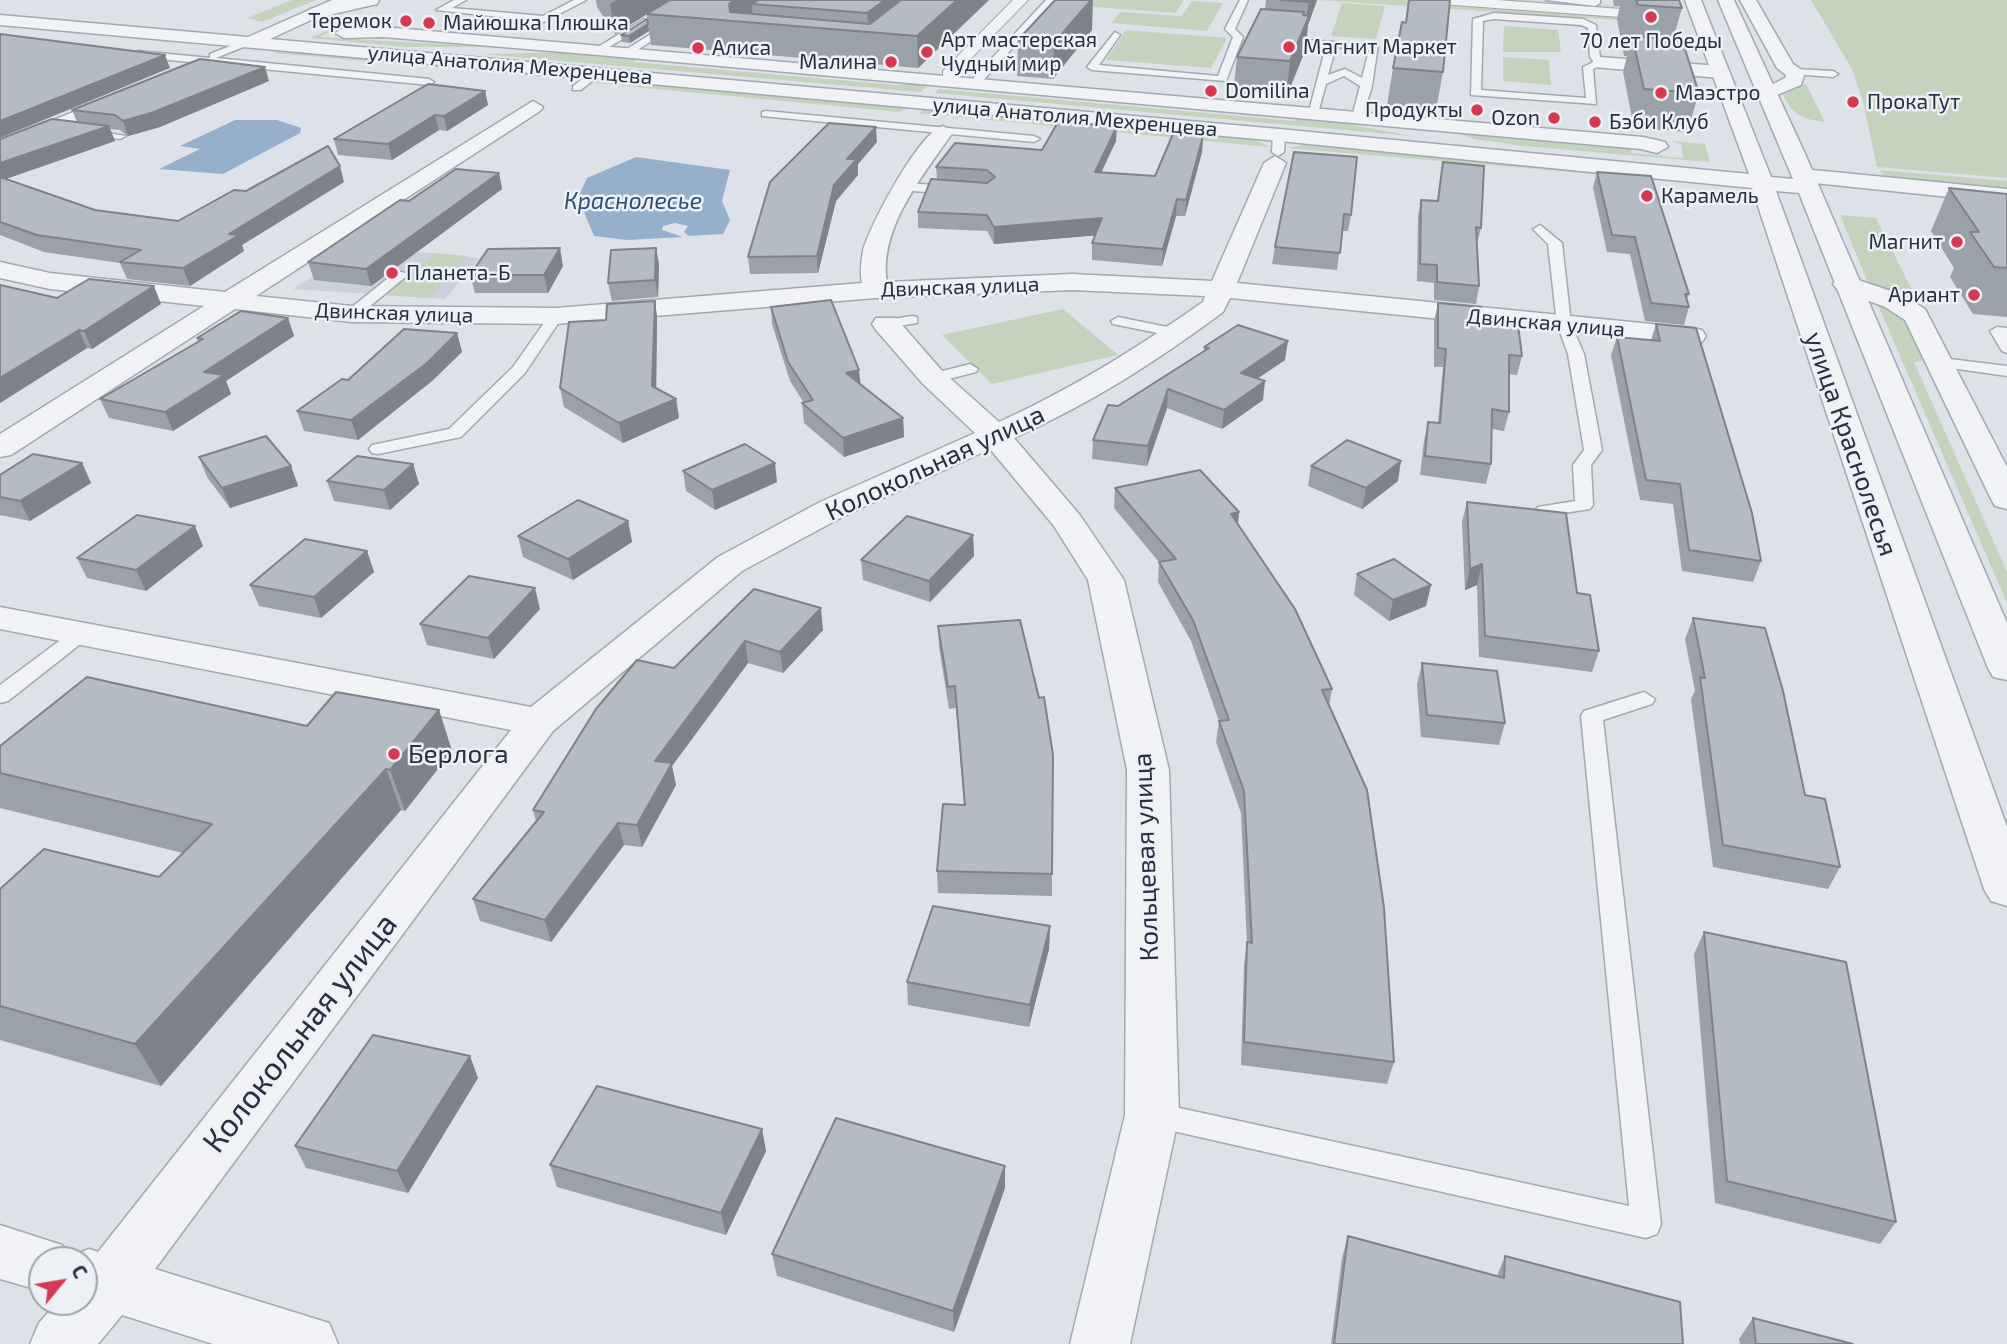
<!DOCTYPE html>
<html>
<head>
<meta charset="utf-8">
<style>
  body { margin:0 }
  #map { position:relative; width:2007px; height:1344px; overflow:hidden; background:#dde2e8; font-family:"Exo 2",sans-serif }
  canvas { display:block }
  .north { position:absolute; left:28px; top:1246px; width:70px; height:70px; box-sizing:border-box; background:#edf1f6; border:2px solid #9da4ad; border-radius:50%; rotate:60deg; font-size:19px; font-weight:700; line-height:28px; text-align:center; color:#263040 }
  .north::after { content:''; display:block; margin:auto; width:24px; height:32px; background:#d63953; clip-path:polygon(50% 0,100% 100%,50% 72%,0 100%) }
</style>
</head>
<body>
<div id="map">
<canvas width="2007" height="1344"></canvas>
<div class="north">С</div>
</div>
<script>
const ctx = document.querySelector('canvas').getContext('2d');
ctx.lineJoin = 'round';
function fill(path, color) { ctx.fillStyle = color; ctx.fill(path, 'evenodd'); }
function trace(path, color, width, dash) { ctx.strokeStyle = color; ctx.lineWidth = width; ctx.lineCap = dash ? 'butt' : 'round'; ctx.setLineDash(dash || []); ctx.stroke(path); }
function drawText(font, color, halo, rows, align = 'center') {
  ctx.font = font + ' "Exo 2",sans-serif'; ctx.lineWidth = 5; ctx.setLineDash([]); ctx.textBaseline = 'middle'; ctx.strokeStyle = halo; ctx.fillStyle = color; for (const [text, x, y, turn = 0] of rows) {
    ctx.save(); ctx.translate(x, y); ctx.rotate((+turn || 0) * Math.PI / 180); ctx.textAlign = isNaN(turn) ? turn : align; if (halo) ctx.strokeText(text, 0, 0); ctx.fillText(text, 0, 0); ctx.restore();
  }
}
const built = new Path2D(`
  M 360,246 L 480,258 L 445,299 L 293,289 Z`);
const green = new Path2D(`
  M 292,0 L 316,0 L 262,22 L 247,18 Z
  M 1070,0 L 1184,0 L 1176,13 L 1066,5 Z
  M 1318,0 L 1524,0 L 1660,9 L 1664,23 Z
  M 1811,0 L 2007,0 L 2007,178 L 1877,167 L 1863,101 L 1852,69 Z
  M 1192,1 L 1223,3 L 1207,31 L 1111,23 L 1120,12 L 1182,16 Z
  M 1342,3 L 1385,6 L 1376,39 L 1331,36 Z
  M 1504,26 L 1558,30 L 1561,52 L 1503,52 Z
  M 336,27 L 340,27 L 320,37 L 494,47 L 406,47 L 310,38 Z
  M 1126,30 L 1227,38 L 1211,68 L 1106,60 Z
  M 280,50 L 580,78 L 581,80 L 274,53 Z
  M 578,52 L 639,57 L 633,62 L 897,85 L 932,82 L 921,92 L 481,54 Z
  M 1503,57 L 1549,60 L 1551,85 L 1503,81 Z
  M 607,80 L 907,108 L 899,112 L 593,83 Z
  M 1806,84 L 1825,122 C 1805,120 1792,115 1783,95 Z
  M 939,89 L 1295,121 L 1298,116 L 1311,117 L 1412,136 L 935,93 Z
  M 925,109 L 1253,139 L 1269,147 L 919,113 Z
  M 1481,130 L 1482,136 L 1630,149 L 1632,153 L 1683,158 L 1681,144 L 1670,141 L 1705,144 L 1710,162 L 1523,146 L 1474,139 L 1460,134 Z
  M 1303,145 L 1713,180 L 1715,184 L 1287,148 Z
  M 1880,170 L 2007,181 L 2007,192 L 1885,179 Z
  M 1840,215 L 1876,218 L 1922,310 L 1869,285 Z
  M 436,253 L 467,256 L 429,298 L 386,295 Z
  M 1875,298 L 1904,313 L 1927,360 L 1914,362 L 2007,572 L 2007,603 Z
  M 1063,309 L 1118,355 L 992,384 L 942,335 Z`);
const water = new Path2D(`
  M 235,120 L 277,120 L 301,128 L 300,133 L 223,174 L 159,169 L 200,149 L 180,146 Z
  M 636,157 L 730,170 L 722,201 L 730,220 L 723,234 L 689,236 L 684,232 L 688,226 L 675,223 L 663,226 L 662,230 L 683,237 L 627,240 L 594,236 L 578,198 L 587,178 Z`);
const service = new Path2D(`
  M 454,0 L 466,0 L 452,8 L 543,16 L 574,0 L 586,0 L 544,22 L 436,10 Z
  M 706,0 L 716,0 L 631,54 L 622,52 Z
  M 1046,0 L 1056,0 L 979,85 L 971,85 L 971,81 Z
  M 1240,0 L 1248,0 L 1235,29 L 1243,37 L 1226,81 L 1092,70 L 1087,67 L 1115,32 L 1120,35 L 1099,65 L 1218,76 L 1233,37 L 1225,29 Z
  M 1546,0 L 1600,0 L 1600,3 L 1595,6 Z
  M 1494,13 L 1583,19 L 1596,25 L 1600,57 L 1605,63 L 1593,69 L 1596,104 L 1471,95 L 1473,19 ZM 1494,19 L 1581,25 L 1588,28 L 1590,57 L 1594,62 L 1583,67 L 1586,98 L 1481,90 L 1483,21 Z
  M 644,19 L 647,24 L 601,52 L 593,50 Z
  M 250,38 L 253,43 L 216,58 L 429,79 L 434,82 L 429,85 L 138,57 L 133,54 L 138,51 L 210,58 L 210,54 Z
  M 1275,38 L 1378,45 L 1372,86 L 1362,119 L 1352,117 L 1360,86 L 1344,76 L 1326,84 L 1318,113 L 1308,115 L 1326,46 L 1278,43 ZM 1336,47 L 1369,50 L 1362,78 L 1345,69 L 1328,75 Z
  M 1796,69 L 1833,71 L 1838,74 L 1833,77 L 1792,74 L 1792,70 Z
  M 593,71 L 602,73 L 581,90 L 573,90 L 573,86 Z
  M 766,111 L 1034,136 L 1040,139 L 1034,142 L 762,116 L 762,112 Z
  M 84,129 L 126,136 L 120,139 L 80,134 L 80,130 Z
  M 1279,132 L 1285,135 L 1284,152 L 1278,156 L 1272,152 L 1273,135 Z
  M 902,183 L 955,186 L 961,190 L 955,194 L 898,190 L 898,184 Z
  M 1540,225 L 1562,243 L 1571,324 L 1584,354 L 1602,450 L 1591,465 L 1593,505 L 1590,509 L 1544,516 L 1535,511 L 1538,507 L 1575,501 L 1573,465 L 1584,450 L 1568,354 L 1557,324 L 1548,244 L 1533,229 Z
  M 397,271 L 409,274 L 357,317 L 347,317 L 347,311 Z
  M 556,312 L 563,316 L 525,373 L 461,437 L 378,454 L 372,453 L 369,449 L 372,445 L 449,429 L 513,367 L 551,313 Z
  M 912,316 L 917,317 L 917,323 L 886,328 L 879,324 L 881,321 Z
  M 1118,317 L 1177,329 L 1184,333 L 1177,337 L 1113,324 L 1111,321 Z
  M 1997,327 L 2007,328 L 2007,353 L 2002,351 L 1990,331 Z
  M 1942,358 L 2007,366 L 2007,376 L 1937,366 L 1934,363 Z
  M 970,364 L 978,369 L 976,372 L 933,383 L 925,378 L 927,375 Z
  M 81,628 L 91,634 L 88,638 L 8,701 L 0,703 L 0,685 L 74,630 Z
  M 1644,692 L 1655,699 L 1652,704 L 1603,720 L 1661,1224 L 1657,1234 L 1646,1238 L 1142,1124 L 1138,1115 L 1142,1106 L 1152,1102 L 1629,1206 L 1581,716 L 1584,711 Z`);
const pedestrian = new Path2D(`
  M 1013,0 L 1028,0 L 953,77 L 943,77 L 943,71 Z
  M 1433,0 L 1497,0 L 1662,12 L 1669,16 L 1662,20 L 1440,4 Z`);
const minor = new Path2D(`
  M 350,0 L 379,0 L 377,4 L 316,18 L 308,13 L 310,9 Z
  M 1740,0 L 1756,0 L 1793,64 L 1805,72 L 1801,85 L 1772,97 L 1758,97 L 1755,93 L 1785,78 L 1786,75 L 1777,68 Z
  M 383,27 L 1643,137 L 1665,142 L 1668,147 L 1657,153 L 1641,149 L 598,55 L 383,37 L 344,38 L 335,33 L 344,28 Z
  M 1600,57 L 1720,66 L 1729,72 L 1720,78 L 1593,67 L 1591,63 Z
  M 124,92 L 134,98 L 131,102 L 0,155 L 0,141 Z
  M 533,101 L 543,107 L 540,111 L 256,296 L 352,306 L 556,308 L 862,283 C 860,272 861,262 863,251 C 869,226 920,131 943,126 L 953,132 C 925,173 878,228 887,282 L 1072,274 L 1212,281 L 1264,163 L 1275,156 L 1286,163 L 1237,283 L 1692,328 L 1702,330 L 1706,336 L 1702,342 L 1692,344 L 1230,298 L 1223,312 C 1154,363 1093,402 1014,438 L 1079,514 L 1124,580 L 1169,770 L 1179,1115 L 1130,1344 L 1070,1344 L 1125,1115 L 1127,770 L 1088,580 L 1054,526 L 990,449 L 844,516 L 742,571 L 553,731 L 155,1269 L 329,1323 L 338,1344 L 213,1344 L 122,1315 L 98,1344 L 30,1344 L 39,1323 L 57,1302 L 84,1302 L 84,1260 L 42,1260 L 42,1291 L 0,1279 L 0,1225 L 62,1245 L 68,1258 L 89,1249 L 98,1252 L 511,730 L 0,629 L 0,607 L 531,707 L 718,557 L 820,502 L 975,433 L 923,384 L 876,330 L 872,324 L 876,318 L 896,318 L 943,372 L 999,422 C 1072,389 1137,348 1203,302 L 1205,296 L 1072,290 L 876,298 L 556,324 L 352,322 L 235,309 L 11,455 L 0,457 L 0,434 L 204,306 L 50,289 L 0,278 L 0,262 L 50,273 L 225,292 Z
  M 1803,169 L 2007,189 L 2007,203 L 1795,181 L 1792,176 Z
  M 1846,276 L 1903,295 L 1925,309 L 2007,467 L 2007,509 L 1995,506 L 1991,499 L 1905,320 L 1885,307 L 1837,289 L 1833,284 L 1837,279 Z`);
const tertiary = new Path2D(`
  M 332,0 L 354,0 L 270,39 L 1279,129 L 1749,174 L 1685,0 L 1701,0 L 1771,177 L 1793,179 L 1718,0 L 1734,0 L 1806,156 L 2007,623 L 2007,680 L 1993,677 L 1988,668 L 1799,193 L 1776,191 L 2007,827 L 2007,906 L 1991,901 L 1984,889 L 1752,188 L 1279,141 L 0,25 L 0,15 L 248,37 Z`);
const wall = new Path2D(`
  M 596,0 L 989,0 L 918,68 L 651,45 L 649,31 L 630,43 L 622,42 L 621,35 L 647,19 L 647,14 L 615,34 L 597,7 Z
  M 1266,0 L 1317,0 L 1308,25 L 1305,51 L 1286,98 L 1233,94 L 1237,57 L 1265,9 Z
  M 1409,0 L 1443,72 L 1436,110 L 1387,105 L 1393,68 L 1405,23 Z
  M 1613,0 L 1679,0 L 1682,8 L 1673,39 L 1699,93 L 1687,132 L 1634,128 L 1623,72 L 1627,56 L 1624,56 L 1617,19 L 1620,6 L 1614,6 Z
  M 1092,30 L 1053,79 L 1017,76 L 1018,40 Z
  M 269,81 L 160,127 L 128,136 L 120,130 L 110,129 L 115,141 L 6,179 L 95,210 L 178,221 L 246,191 L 344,182 L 242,245 L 244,251 L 190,286 L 127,279 L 120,263 L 44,252 L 0,235 L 0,139 L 77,122 L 72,110 Z
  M 485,91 L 488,105 L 447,131 L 439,130 L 392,160 L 338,155 L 334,139 Z
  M 1203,136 L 1202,152 L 1185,216 L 1176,216 L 1162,266 L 1092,260 L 1092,243 L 1095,235 L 994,244 L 987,231 L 918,228 L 918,212 L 937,179 L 936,167 L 1042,150 L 1116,141 L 1101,172 L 1155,176 Z
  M 877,142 L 858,164 L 858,175 L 836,201 L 818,273 L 750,274 L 748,257 Z
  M 1294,152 L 1351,215 L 1348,231 L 1342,231 L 1337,270 L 1272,264 L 1275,247 Z
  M 1443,162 L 1481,228 L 1477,244 L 1479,286 L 1476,304 L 1434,300 L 1434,283 L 1417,281 L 1418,216 L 1421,200 L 1437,201 Z
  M 1597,172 L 1689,294 L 1687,299 L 1689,307 L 1684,325 L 1645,321 L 1630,254 L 1607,252 L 1593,188 Z
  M 499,173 L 502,189 L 371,286 L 314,280 L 308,262 L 409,201 Z
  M 1949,188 L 2007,194 L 2007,317 L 1973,314 L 1950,277 L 1954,268 L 1931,231 Z
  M 656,248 L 659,265 L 658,297 L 612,301 L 608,283 Z
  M 563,266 L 548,293 L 475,293 L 470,275 Z
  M 0,285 L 57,298 L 161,304 L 92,349 L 87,348 L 0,403 Z
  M 655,301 L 657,318 L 656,388 L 676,399 L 679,418 L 623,443 L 564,407 L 560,388 L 606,320 Z
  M 1438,303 L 1481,321 L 1522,356 L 1517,375 L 1509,374 L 1509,412 L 1504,431 L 1492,429 L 1491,464 L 1486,484 L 1420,475 L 1424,441 L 1428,422 L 1438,423 L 1443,367 L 1434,367 L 1434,321 Z
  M 771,307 L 860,385 L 903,418 L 904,437 L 844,457 L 804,423 L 802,403 L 804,403 L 790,381 L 772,324 Z
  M 288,318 L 294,336 L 226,381 L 231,394 L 173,431 L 109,418 L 100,399 L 198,342 L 197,338 Z
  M 1656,324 L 1761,561 L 1753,582 L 1682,571 L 1673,504 L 1640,500 L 1611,355 L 1617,337 L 1651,340 Z
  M 457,333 L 462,352 L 432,381 L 358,440 L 304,431 L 297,411 L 348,380 Z
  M 1204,347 L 1285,360 L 1258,378 L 1263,400 L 1222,429 L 1167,408 L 1147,466 L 1092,459 L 1093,440 L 1118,406 L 1204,351 Z
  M 199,457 L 291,466 L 298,486 L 230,508 L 207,477 Z
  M 82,463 L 91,483 L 30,521 L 0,515 L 0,475 Z
  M 413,464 L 419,484 L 390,510 L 334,501 L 327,481 Z
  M 1311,466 L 1398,481 L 1362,509 L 1308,486 Z
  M 683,471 L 777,482 L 715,510 L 686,491 Z
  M 1115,488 L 1239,512 L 1238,524 L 1332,689 L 1329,706 L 1394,1062 L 1387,1084 L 1241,1065 L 1244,965 L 1247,944 L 1241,813 L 1216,742 L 1219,721 L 1191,641 L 1158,582 L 1159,562 L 1114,508 Z
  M 1467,502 L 1577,593 L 1599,651 L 1592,672 L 1479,657 L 1477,585 L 1465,590 L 1462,522 Z
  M 628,521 L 632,542 L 573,580 L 523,557 L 518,536 Z
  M 973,535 L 974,556 L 930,602 L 863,580 L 861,560 Z
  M 203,546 L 146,591 L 87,578 L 77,558 Z
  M 367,551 L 374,572 L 321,618 L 259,606 L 250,585 Z
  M 1357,574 L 1431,585 L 1426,606 L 1389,621 L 1354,595 Z
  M 754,589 L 823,630 L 783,673 L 748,663 L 672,766 L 676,785 L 642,847 L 624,845 L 551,942 L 480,921 L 473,899 L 536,821 L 533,810 Z
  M 540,609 L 494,659 L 427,645 L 420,624 Z
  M 1693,618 L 1805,795 L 1840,867 L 1828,889 L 1713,867 L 1691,699 L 1695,691 L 1685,639 Z
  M 938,626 L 1052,874 L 1052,896 L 938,893 L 937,871 L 964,805 L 956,708 L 949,709 L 939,647 Z
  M 1422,663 L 1505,723 L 1499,745 L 1421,737 L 1417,685 Z
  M 439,710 L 452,751 L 405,811 L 401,810 L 161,1086 L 0,1040 L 0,889 L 159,877 L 183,853 L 0,808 L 0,746 L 307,726 Z
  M 1050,926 L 1049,949 L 1029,1027 L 908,1005 L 907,982 Z
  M 1704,932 L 1896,1222 L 1880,1244 L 1715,1203 L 1694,954 Z
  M 478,1078 L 408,1193 L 306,1168 L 295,1146 Z
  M 762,1129 L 766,1151 L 726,1235 L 557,1187 L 550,1165 Z
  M 1005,1166 L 1005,1188 L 954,1332 L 777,1276 L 772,1254 Z
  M 1348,1236 L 1497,1276 L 1505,1256 L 1683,1344 L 1331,1344 L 1342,1258 Z
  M 1753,1318 L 1853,1344 L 1740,1344 L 1739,1339 Z`);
const shadedWall = new Path2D(`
  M 616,0 L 670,0 L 615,34 L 610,4 Z
  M 735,0 L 758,0 L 752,4 L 753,21 L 731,21 L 729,4 Z
  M 885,0 L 904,0 L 869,32 L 867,13 Z
  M 957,0 L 989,0 L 918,68 L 917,36 Z
  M 1091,0 L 1093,0 L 1092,30 L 1053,79 L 1054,43 Z
  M 1309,0 L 1317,0 L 1308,25 L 1305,51 L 1286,98 L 1290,61 L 1304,12 L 1301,34 L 1305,25 Z
  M 648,24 L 649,31 L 630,43 L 629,36 Z
  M 165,55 L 170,68 L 0,138 L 0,121 Z
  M 265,67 L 269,81 L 160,127 L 128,136 L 123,121 Z
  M 485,91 L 488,105 L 447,131 L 444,116 Z
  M 435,115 L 439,130 L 392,160 L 388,144 Z
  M 109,126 L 115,141 L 0,181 L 0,163 Z
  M 1117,126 L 1116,141 L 1094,188 L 1095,172 Z
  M 876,127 L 877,142 L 858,164 L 858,175 L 836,201 L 818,273 L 817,256 L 834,185 L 847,159 Z
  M 1203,136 L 1202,152 L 1185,216 L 1186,200 Z
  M 340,166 L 344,182 L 242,245 L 244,251 L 190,286 L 183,268 L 229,234 Z
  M 499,173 L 502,189 L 371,286 L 366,269 Z
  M 1177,199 L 1176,216 L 1162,266 L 1163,249 Z
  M 1102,218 L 1101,235 L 994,244 L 994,227 Z
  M 560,248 L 563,266 L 548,293 L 544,275 Z
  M 656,248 L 659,265 L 658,297 L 655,280 Z
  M 154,286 L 161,304 L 92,349 L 84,331 Z
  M 655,301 L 657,318 L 656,405 L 652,386 Z
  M 288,318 L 294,336 L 226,381 L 231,394 L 173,431 L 165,412 L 204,372 Z
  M 79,330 L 87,348 L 0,403 L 0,378 Z
  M 457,333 L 462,352 L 432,381 L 358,440 L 351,420 Z
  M 1288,341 L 1285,360 L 1239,391 L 1241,373 Z
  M 859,370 L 861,389 L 846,373 Z
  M 1265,381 L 1263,400 L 1222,429 L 1224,410 Z
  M 1168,389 L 1167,408 L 1147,466 L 1148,446 Z
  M 676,399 L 679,418 L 623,443 L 619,423 Z
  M 903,418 L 904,437 L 844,457 L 843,438 Z
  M 1401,461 L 1398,481 L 1362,509 L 1366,488 Z
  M 82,463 L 91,483 L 30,521 L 20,501 Z
  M 775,463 L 777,482 L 715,510 L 712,490 Z
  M 413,464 L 419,484 L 390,510 L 384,490 Z
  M 291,466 L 298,486 L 230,508 L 222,488 Z
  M 1239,512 L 1237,532 L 1231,514 Z
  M 628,521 L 632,542 L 573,580 L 568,559 Z
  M 195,526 L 203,546 L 146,591 L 136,570 Z
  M 973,535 L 974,556 L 930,602 L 929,581 Z
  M 367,551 L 374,572 L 321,618 L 314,597 Z
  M 1482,564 L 1477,585 L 1465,590 L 1470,569 Z
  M 1431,585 L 1426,606 L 1389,621 L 1393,600 Z
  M 535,588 L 540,609 L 494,659 L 488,638 Z
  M 821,608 L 823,630 L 783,673 L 780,652 Z
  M 745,641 L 748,663 L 672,766 L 676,785 L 642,847 L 637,825 L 655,761 Z
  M 439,710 L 452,751 L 405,811 L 390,770 Z
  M 386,769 L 401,810 L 161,1086 L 135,1044 Z
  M 618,823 L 624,845 L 551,942 L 545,920 Z
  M 1050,926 L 1049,949 L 1029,1027 L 1030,1005 Z
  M 470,1056 L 478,1078 L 408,1193 L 397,1171 Z
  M 762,1129 L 766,1151 L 726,1235 L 721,1213 Z
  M 1005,1166 L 1005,1188 L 954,1332 L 953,1311 Z`);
const building = new Path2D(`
  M 670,0 L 735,0 L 729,4 L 730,12 L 870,24 L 901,0 L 957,0 L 917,36 L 647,14 Z
  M 758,0 L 885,0 L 867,13 L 752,4 Z
  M 1055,0 L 1091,0 L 1054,43 L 1018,40 Z
  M 1281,0 L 1309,0 L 1308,2 Z
  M 1409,0 L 1450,0 L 1443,72 L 1393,68 L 1402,22 L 1406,23 Z
  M 1636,0 L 1679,0 L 1682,8 L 1638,5 Z
  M 1261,9 L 1304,12 L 1303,15 L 1309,16 L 1290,61 L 1237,57 Z
  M 647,19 L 648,24 L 629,36 L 621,35 Z
  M 0,34 L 165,55 L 0,121 Z
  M 1632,36 L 1682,40 L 1699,93 L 1644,89 Z
  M 200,59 L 265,67 L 154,112 L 123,121 L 115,115 L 72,110 Z
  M 428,84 L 485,91 L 444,116 L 435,115 L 388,144 L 334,139 Z
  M 52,119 L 109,126 L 0,163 L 0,139 Z
  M 1058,122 L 1117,126 L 1095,172 L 1155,176 L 1173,134 L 1203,136 L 1186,200 L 1177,199 L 1163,249 L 1092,243 L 1102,218 L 994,227 L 987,215 L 918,212 L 931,179 L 987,183 L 995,177 L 987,170 L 936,167 L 955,143 L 1042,150 Z
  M 829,123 L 876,127 L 847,159 L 857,159 L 834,185 L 817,256 L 748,257 L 770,182 Z
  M 328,146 L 340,166 L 229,234 L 239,235 L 183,268 L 120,262 L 141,250 L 37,235 L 0,222 L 0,177 L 95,210 L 178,221 L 234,190 L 246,191 Z
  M 1294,152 L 1357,157 L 1351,215 L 1344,214 L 1340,253 L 1275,247 Z
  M 1443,162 L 1484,166 L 1481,228 L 1476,227 L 1479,286 L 1437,282 L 1437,265 L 1420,264 L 1421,200 L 1438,201 Z
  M 456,169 L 499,173 L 366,269 L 308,262 L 400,200 L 409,201 Z
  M 1597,172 L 1651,176 L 1689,294 L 1685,294 L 1689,307 L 1651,303 L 1635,237 L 1612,235 Z
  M 1949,188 L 2007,194 L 2007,268 L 1994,267 L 1970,232 L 1979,232 Z
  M 560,248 L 544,275 L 470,275 L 488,249 Z
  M 656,248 L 655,280 L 608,283 L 611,250 Z
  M 89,279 L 154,286 L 84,331 L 79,330 L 0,378 L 0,285 L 57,298 Z
  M 831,300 L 859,370 L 846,373 L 903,418 L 843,438 L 802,403 L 813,400 L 788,362 L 771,307 Z
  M 655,301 L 652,386 L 676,399 L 619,423 L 560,388 L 569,322 L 606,320 L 607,304 Z
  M 1438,303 L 1481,307 L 1481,321 L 1518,325 L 1522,356 L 1509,355 L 1509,412 L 1492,409 L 1491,464 L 1425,456 L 1428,422 L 1440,423 L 1446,349 L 1438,348 Z
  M 241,311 L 288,318 L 204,372 L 224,375 L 165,412 L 100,399 L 203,339 L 197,338 Z
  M 1656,324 L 1696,328 L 1752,513 L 1761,561 L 1689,550 L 1680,484 L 1646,480 L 1617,337 L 1660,341 Z
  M 1238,325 L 1288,341 L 1241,373 L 1265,381 L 1224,410 L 1168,389 L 1148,446 L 1093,440 L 1108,405 L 1118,406 L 1209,348 L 1204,347 Z
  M 404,329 L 457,333 L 427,363 L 351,420 L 297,411 L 342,379 L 348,380 Z
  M 266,436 L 291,466 L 222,488 L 199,457 Z
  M 1347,440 L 1401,461 L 1366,488 L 1311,466 Z
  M 745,444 L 775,463 L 712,490 L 683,471 Z
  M 33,454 L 82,463 L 20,501 L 0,497 L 0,475 Z
  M 357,456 L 413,464 L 384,490 L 327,481 Z
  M 1200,470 L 1239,512 L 1231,514 L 1295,609 L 1332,689 L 1322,690 L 1367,790 L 1384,908 L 1394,1062 L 1244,1042 L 1247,942 L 1252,943 L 1244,791 L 1219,721 L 1229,720 L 1193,620 L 1159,562 L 1176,559 L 1115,488 Z
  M 578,500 L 628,521 L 568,559 L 518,536 Z
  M 1467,502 L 1566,513 L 1577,593 L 1590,595 L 1599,651 L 1485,636 L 1482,564 L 1470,569 Z
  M 137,515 L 195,526 L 136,570 L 77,558 Z
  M 907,516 L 973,535 L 929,581 L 861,560 Z
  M 305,539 L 367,551 L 314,597 L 250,585 Z
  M 1394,559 L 1431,585 L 1393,600 L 1357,574 Z
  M 469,576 L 535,588 L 488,638 L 420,624 Z
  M 754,589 L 821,608 L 780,652 L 745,641 L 655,761 L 672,763 L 637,825 L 618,823 L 545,920 L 473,899 L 544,812 L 533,810 L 596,709 L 637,660 L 674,668 Z
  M 1693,618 L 1765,628 L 1783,691 L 1805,795 L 1825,799 L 1840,867 L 1723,845 L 1700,677 L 1705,678 Z
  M 1020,620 L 1039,698 L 1044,697 L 1053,755 L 1052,874 L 937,871 L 943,804 L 965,805 L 955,686 L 948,687 L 938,626 Z
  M 1422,663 L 1497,671 L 1505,723 L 1427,715 Z
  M 87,677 L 307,726 L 336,692 L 439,710 L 390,770 L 386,769 L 135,1044 L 0,1006 L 0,889 L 44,849 L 159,877 L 212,824 L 0,773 L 0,746 Z
  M 933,906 L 1050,926 L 1030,1005 L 907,982 Z
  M 1704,932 L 1846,962 L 1896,1222 L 1727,1181 Z
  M 373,1035 L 470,1056 L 397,1171 L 295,1146 Z
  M 597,1086 L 762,1129 L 721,1213 L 550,1165 Z
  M 836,1118 L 1005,1166 L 953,1311 L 772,1254 Z
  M 1348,1236 L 1504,1278 L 1505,1256 L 1680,1302 L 1683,1344 L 1334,1344 Z
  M 1753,1318 L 1853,1344 L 1756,1344 Z`);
const markers = [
  [1651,17,7,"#d63953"],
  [406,21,7,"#d63953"],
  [429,23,7,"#d63953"],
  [1289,47,7,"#d63953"],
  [698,48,7,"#d63953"],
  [927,52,7,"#d63953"],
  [891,62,7,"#d63953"],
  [1211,91,7,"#d63953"],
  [1661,93,7,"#d63953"],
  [1853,102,7,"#d63953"],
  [1477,110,7,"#d63953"],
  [1554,118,7,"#d63953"],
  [1595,122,7,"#d63953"],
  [1647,196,7,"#d63953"],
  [1957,242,7,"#d63953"],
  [392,273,7,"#d63953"],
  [1974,295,7,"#d63953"],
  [394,754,7,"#d63953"]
];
const farPoinames = [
  ["Теремок",392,21,"right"],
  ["Майюшка Плюшка",443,23],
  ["Арт мастерская",941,40],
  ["Чудный мир",941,64],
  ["70 лет Победы",1651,41,"center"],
  ["Магнит Маркет",1303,47],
  ["Алиса",712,48],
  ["Малина",877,62,"right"],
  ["Domilina",1225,91],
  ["Маэстро",1675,93],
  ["ПрокаТут",1867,102],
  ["Продукты",1463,110,"right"],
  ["Ozon",1540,118,"right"],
  ["Бэби Клуб",1609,122],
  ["Карамель",1661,196],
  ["Магнит",1943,242,"right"],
  ["Планета-Б",406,273],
  ["Ариант",1960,295,"right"]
];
const farStreetnames = [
  ["улица Анатолия Мехренцева",510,65,5],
  ["улица Анатолия Мехренцева",1075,117,5],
  ["Двинская улица",960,287,-2],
  ["Двинская улица",394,313,2],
  ["Двинская улица",1546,323,5]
];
const farWaternames = [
  ["Краснолесье",633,201]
];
const streetNames = [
  ["улица Краснолесья",1851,444,71],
  ["Колокольная улица",935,463,-25],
  ["Кольцевая улица",1146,857,-92]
];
const poiNames = [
  ["Берлога",408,754]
];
const nearStreetnames = [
  ["Колокольная улица",300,1033,-52]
];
fill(built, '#cbd1da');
fill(green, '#c3d3be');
fill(water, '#96b0cb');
trace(service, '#a2a9b2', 3);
trace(pedestrian, '#a2a9b2', 2);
trace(minor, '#a2a9b2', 3);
trace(tertiary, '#a2a9b2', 3);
fill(service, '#f0f2f6');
fill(pedestrian, '#f0f2f6');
fill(minor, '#f0f2f6');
fill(tertiary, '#f0f2f6');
fill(wall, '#9ba1a9');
fill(shadedWall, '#7e838a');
fill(building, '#b4bbc5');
trace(building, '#7e838a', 2);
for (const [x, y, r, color] of markers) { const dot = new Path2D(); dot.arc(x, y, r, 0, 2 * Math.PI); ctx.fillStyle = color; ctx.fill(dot); trace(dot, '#edf1f6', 2.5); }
drawText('21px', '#263040', '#edf1f6', farPoinames, 'left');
drawText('21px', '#263040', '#edf1f6', farStreetnames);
drawText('italic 23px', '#2d4f76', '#edf1f6', farWaternames);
drawText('26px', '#263040', '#edf1f6', streetNames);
drawText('26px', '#263040', '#edf1f6', poiNames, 'left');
drawText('32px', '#263040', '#edf1f6', nearStreetnames);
</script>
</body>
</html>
